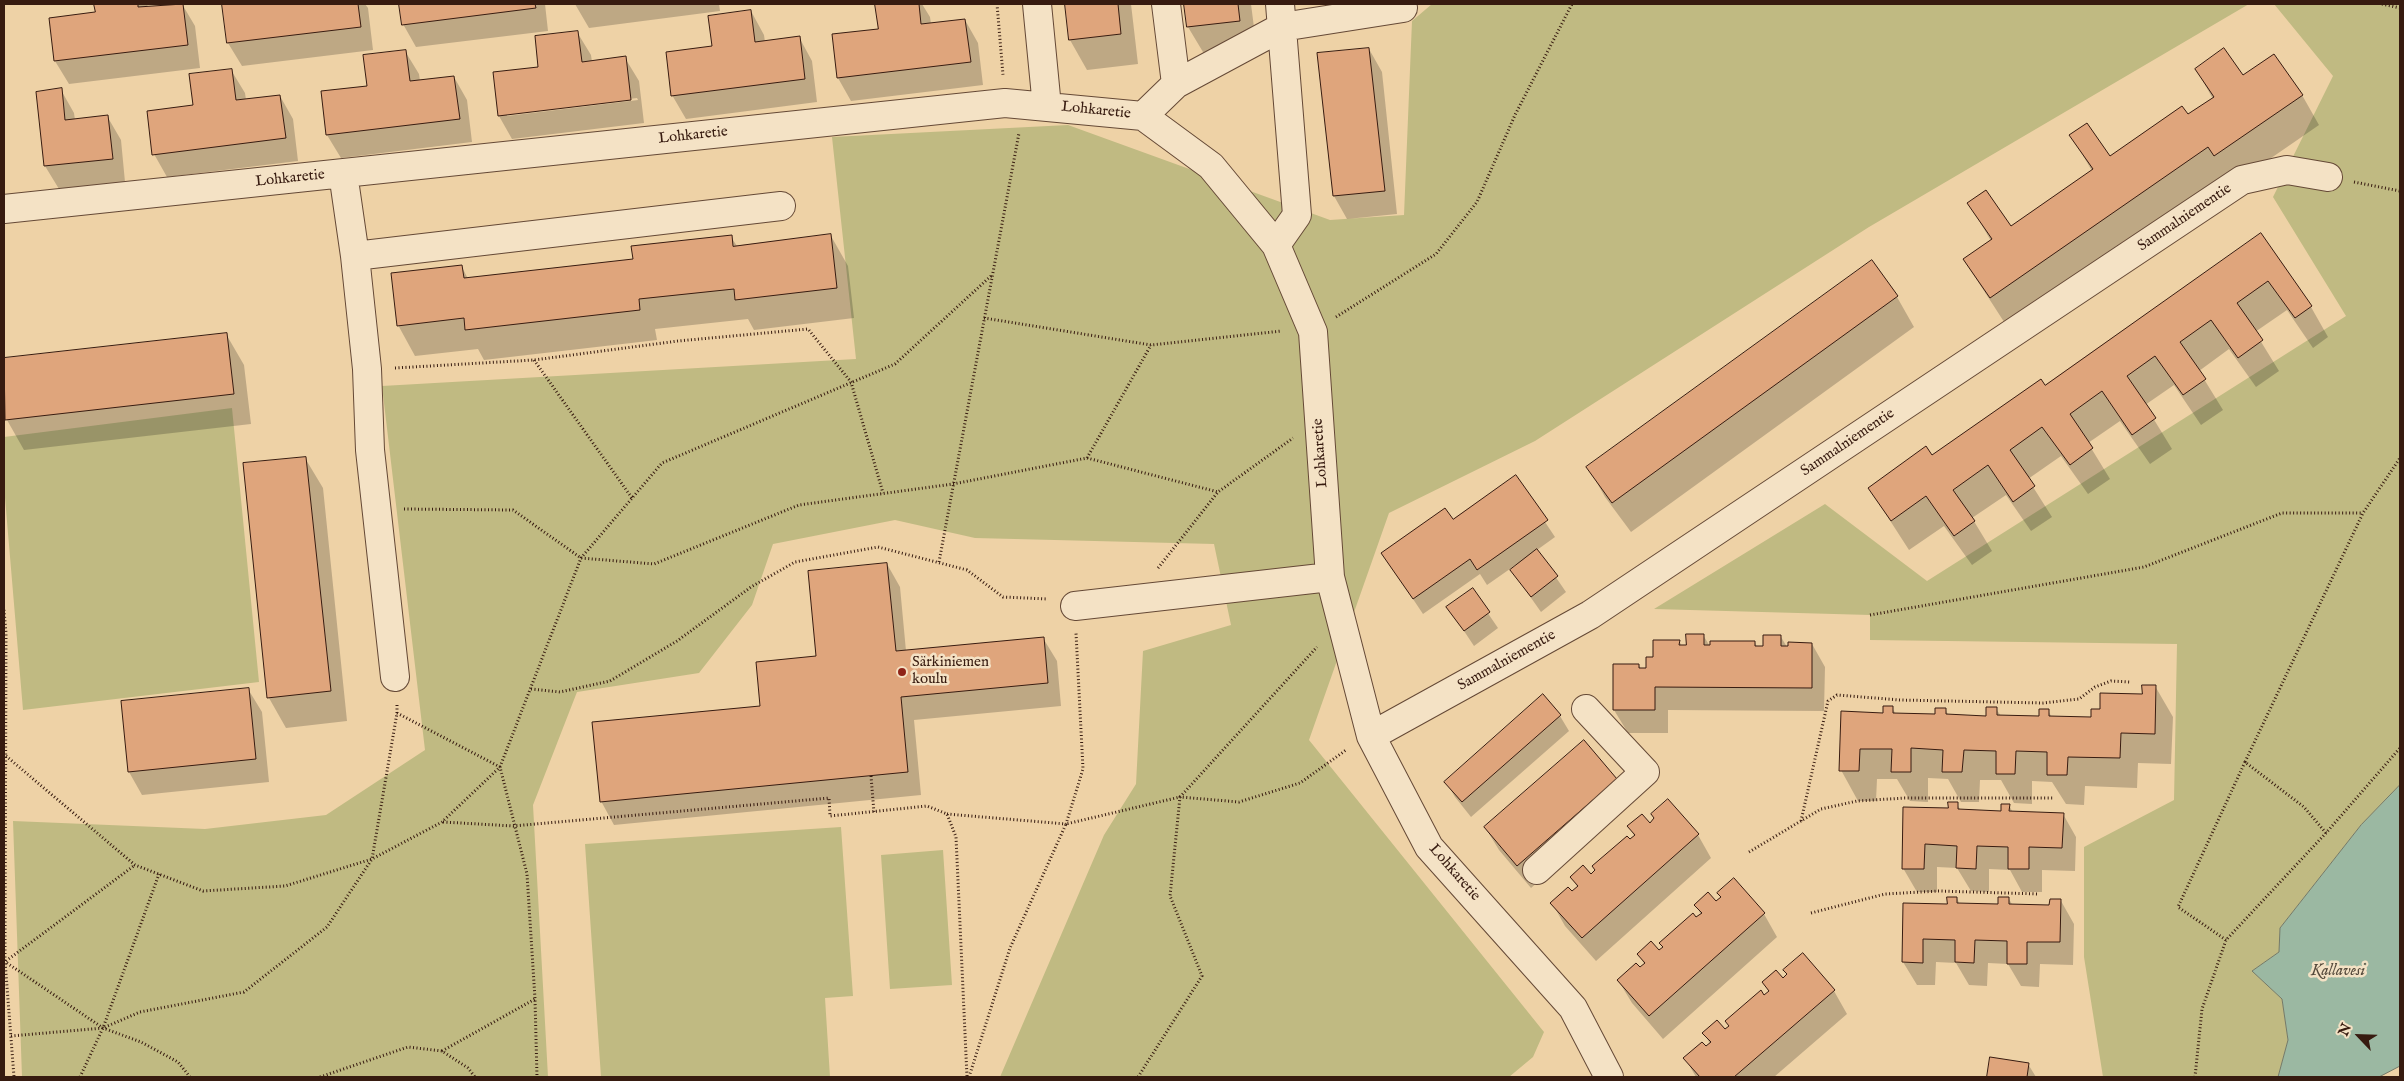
<!DOCTYPE html>
<html>
<head>
<meta charset="utf-8">
<style>
  body { margin:0 }
  #map { position:relative; width:2404px; height:1081px; overflow:hidden; background:#eed2a6; font-family:"IM FELL English",serif }
  canvas { display:block }
  .frame { position:absolute; inset:0; border:5px solid #371b10; pointer-events:none }
  .north { position:absolute; left:2334px; top:1011px; width:50px; height:50px; -webkit-text-stroke:4px #f4e2c5; paint-order:stroke; rotate:294deg; font-size:14px; font-weight:700; line-height:20px; text-align:center; color:#371b10 }
  .north::after { content:''; display:block; margin:auto; width:18px; height:22px; background:#371b10; clip-path:polygon(50% 0,100% 100%,50% 72%,0 100%) }
</style>
</head>
<body>
<div id="map">
<canvas width="2404" height="1081"></canvas>
<div class="frame"></div>
<div class="north">N</div>
</div>
<script>
const ctx = document.querySelector('canvas').getContext('2d');
ctx.lineJoin = 'round';
function fill(path, color) { ctx.fillStyle = color; ctx.fill(path, 'evenodd'); }
function trace(path, color, width, dash) { ctx.strokeStyle = color; ctx.lineWidth = width; ctx.lineCap = dash ? 'butt' : 'round'; ctx.setLineDash(dash || []); ctx.stroke(path); }
function drawText(font, color, halo, rows, align = 'center') {
  ctx.font = font + ' "IM FELL English",serif'; ctx.lineWidth = 5; ctx.setLineDash([]); ctx.textBaseline = 'middle'; ctx.strokeStyle = halo; ctx.fillStyle = color; for (const [text, x, y, turn = 0] of rows) {
    ctx.save(); ctx.translate(x, y); ctx.rotate((+turn || 0) * Math.PI / 180); ctx.textAlign = isNaN(turn) ? turn : align; if (halo) ctx.strokeText(text, 0, 0); ctx.fillText(text, 0, 0); ctx.restore();
  }
}
const green = new Path2D(`
  M 1432,4 L 2249,4 L 1869,227 L 1535,441 L 1389,513 L 1309,740 L 1544,1032 L 1533,1057 L 1509,1077 L 1000,1077 L 1104,835 L 1136,784 L 1143,651 L 1231,625 L 1214,544 L 975,538 L 895,520 L 773,544 L 752,605 L 699,673 L 577,692 L 533,805 L 548,1077 L 22,1077 L 13,821 L 205,829 L 326,815 L 425,750 L 382,386 L 856,359 L 832,137 L 1068,125 L 1330,220 L 1404,215 L 1412,21 Z
  M 2274,4 L 2400,4 L 2400,785 L 2361,825 L 2280,928 L 2279,952 L 2252,971 L 2282,999 L 2288,1040 L 2278,1077 L 2103,1077 L 2084,957 L 2084,847 L 2174,800 L 2177,644 L 1870,640 L 1870,615 L 1654,609 L 1825,504 L 1927,581 L 2346,316 L 2273,197 L 2333,76 Z
  M 232,408 L 259,682 L 23,710 L 4,486 L 4,437 Z
  M 841,827 L 853,996 L 825,998 L 830,1077 L 601,1077 L 585,844 Z
  M 943,850 L 952,985 L 890,989 L 881,855 Z`);
const water = new Path2D(`
  M 2400,785 L 2400,1066 L 2379,1077 L 2278,1077 L 2288,1040 L 2282,999 L 2252,971 L 2279,952 L 2280,928 L 2361,825 Z`);
const shadow = new Path2D(`
  M 95,4 L 147,4 L 148,7 L 182,4 L 195,26 L 200,68 L 69,84 L 55,61 L 50,19 L 96,13 Z
  M 223,4 L 365,4 L 368,8 L 373,50 L 242,66 L 228,43 Z
  M 400,4 L 545,4 L 548,31 L 416,47 L 403,24 Z
  M 575,4 L 719,4 L 720,11 L 589,28 Z
  M 876,4 L 922,4 L 930,17 L 931,24 L 965,20 L 978,43 L 983,85 L 851,101 L 838,78 L 879,30 Z
  M 1066,4 L 1131,4 L 1138,64 L 1087,70 L 1070,40 Z
  M 1186,4 L 1251,4 L 1257,51 L 1206,57 L 1188,27 Z
  M 751,11 L 764,35 L 765,42 L 799,37 L 812,61 L 817,102 L 686,119 L 672,95 L 713,47 Z
  M 577,32 L 591,55 L 592,62 L 625,58 L 639,81 L 644,123 L 512,139 L 499,116 L 540,68 ZM 637,98 L 638,100 L 507,116 L 507,114 Z
  M 1369,49 L 1382,72 L 1397,214 L 1347,219 L 1334,196 L 1319,54 Z
  M 405,51 L 419,74 L 420,81 L 454,77 L 467,100 L 472,142 L 341,158 L 327,135 L 368,87 Z
  M 2196,69 L 2243,77 L 2302,95 L 2319,125 L 2232,185 L 2008,328 L 1964,260 L 1991,241 L 1969,203 L 2010,228 L 2092,171 L 2071,135 L 2110,158 L 2188,116 L 2213,99 Z
  M 231,70 L 245,93 L 246,100 L 280,96 L 293,119 L 298,161 L 167,177 L 154,154 L 194,106 Z
  M 61,90 L 74,113 L 75,120 L 107,116 L 121,140 L 125,182 L 59,189 L 45,166 L 37,93 Z
  M 2261,235 L 2311,307 L 2328,337 L 2313,348 L 2287,310 L 2255,332 L 2279,371 L 2256,387 L 2229,349 L 2199,371 L 2223,410 L 2201,425 L 2174,385 L 2145,405 L 2172,449 L 2150,464 L 2120,421 L 2088,443 L 2110,479 L 2088,494 L 2061,456 L 2028,479 L 2052,517 L 2031,531 L 2006,495 L 1972,518 L 1992,551 L 1972,565 L 1944,526 L 1909,550 L 1869,488 L 1932,457 L 2045,387 Z
  M 831,236 L 848,266 L 854,318 L 754,330 L 748,319 L 655,329 L 657,340 L 484,360 L 478,349 L 415,356 L 398,325 L 462,267 L 468,279 L 634,260 L 731,237 L 737,246 Z
  M 1872,262 L 1897,297 L 1914,327 L 1631,532 L 1605,497 L 1588,467 Z
  M 226,334 L 244,365 L 251,424 L 24,450 L 7,420 L 4,359 Z
  M 305,458 L 323,488 L 347,721 L 286,728 L 269,698 Z
  M 1515,477 L 1555,537 L 1537,550 L 1566,592 L 1541,612 L 1512,571 L 1519,565 L 1517,564 L 1487,585 L 1480,574 L 1423,614 L 1383,554 L 1453,520 Z
  M 887,564 L 900,587 L 906,651 L 1043,638 L 1057,661 L 1061,706 L 914,720 L 921,795 L 614,825 L 601,801 L 762,707 L 817,657 Z
  M 1472,590 L 1498,628 L 1474,646 L 1448,607 Z
  M 1703,635 L 1711,648 L 1755,642 L 1757,647 L 1764,647 L 1781,637 L 1787,647 L 1812,644 L 1825,667 L 1824,711 L 1668,710 L 1668,733 L 1628,733 L 1614,710 L 1639,665 L 1641,669 L 1647,669 L 1654,658 L 1679,641 L 1682,646 L 1687,646 Z
  M 2155,686 L 2173,717 L 2171,764 L 2138,763 L 2137,788 L 2085,786 L 2084,805 L 2066,804 L 2052,782 L 2032,781 L 2032,804 L 2014,803 L 2001,780 L 1980,780 L 1979,802 L 1961,802 L 1948,779 L 1928,778 L 1928,802 L 1910,801 L 1897,779 L 1877,779 L 1876,801 L 1858,801 L 1841,770 L 1884,714 L 1892,708 L 1896,714 L 1936,715 L 1945,709 L 1949,716 L 1987,717 L 1996,709 L 2001,716 L 2040,718 L 2048,710 L 2052,718 L 2092,719 L 2101,710 L 2144,696 Z
  M 248,689 L 262,712 L 269,782 L 142,795 L 129,772 Z
  M 1560,716 L 1569,731 L 1471,817 L 1455,797 L 1446,782 Z
  M 1584,742 L 1630,802 L 1531,888 L 1499,850 L 1485,827 Z
  M 1957,804 L 1961,811 L 2002,812 L 2009,805 L 2013,813 L 2063,814 L 2076,837 L 2075,871 L 2042,870 L 2042,892 L 2022,892 L 2010,870 L 1989,869 L 1989,892 L 1971,891 L 1957,868 L 1937,867 L 1937,892 L 1917,892 L 1903,868 L 1949,810 Z
  M 1650,825 L 1698,835 L 1711,858 L 1596,961 L 1565,926 L 1552,903 L 1578,888 L 1571,877 L 1591,876 L 1635,837 L 1629,827 Z
  M 1957,898 L 1960,905 L 1999,906 L 2009,899 L 2013,906 L 2051,907 L 2061,901 L 2074,924 L 2073,965 L 2040,964 L 2039,987 L 2021,986 L 2008,964 L 1988,963 L 1987,986 L 1969,985 L 1956,963 L 1936,962 L 1935,985 L 1917,985 L 1903,962 L 1948,905 Z
  M 1716,902 L 1764,914 L 1777,937 L 1663,1039 L 1632,1003 L 1618,980 L 1645,965 L 1638,954 L 1659,952 L 1664,948 L 1661,943 L 1701,915 L 1696,905 Z
  M 1783,980 L 1834,991 L 1847,1014 L 1774,1077 L 1696,1077 L 1685,1058 L 1710,1044 L 1704,1033 L 1725,1031 L 1769,992 L 1763,982 Z
  M 1991,1058 L 2028,1064 L 2036,1077 L 1988,1077 Z`);
const building = new Path2D(`
  M 94,4 L 138,4 L 138,7 L 183,4 L 188,45 L 54,61 L 49,18 L 95,12 Z
  M 222,4 L 358,4 L 361,27 L 227,43 Z
  M 399,4 L 535,4 L 536,8 L 402,25 Z
  M 875,4 L 919,4 L 921,24 L 965,19 L 971,62 L 837,78 L 832,34 L 878,29 Z
  M 1065,4 L 1118,4 L 1121,34 L 1069,40 Z
  M 1184,4 L 1238,4 L 1240,21 L 1187,27 Z
  M 751,10 L 755,42 L 800,36 L 805,79 L 671,96 L 666,52 L 712,46 L 708,16 Z
  M 578,31 L 582,62 L 626,56 L 631,100 L 498,116 L 493,72 L 538,67 L 535,36 Z
  M 1369,48 L 1385,191 L 1333,196 L 1317,53 Z
  M 2224,48 L 2243,75 L 2274,54 L 2303,95 L 2214,156 L 2208,147 L 1990,298 L 1963,259 L 1992,239 L 1967,203 L 1986,190 L 2011,226 L 2093,169 L 2069,135 L 2087,123 L 2110,156 L 2182,106 L 2188,114 L 2214,97 L 2195,69 Z
  M 406,50 L 410,81 L 454,76 L 460,119 L 326,135 L 321,91 L 367,86 L 363,55 Z
  M 232,69 L 236,100 L 280,95 L 286,138 L 152,155 L 147,111 L 193,105 L 189,74 Z
  M 62,88 L 65,120 L 108,115 L 113,159 L 44,166 L 36,92 Z
  M 2261,233 L 2312,306 L 2295,318 L 2268,281 L 2237,303 L 2263,340 L 2238,358 L 2211,320 L 2180,342 L 2206,379 L 2183,395 L 2155,356 L 2127,376 L 2156,418 L 2132,435 L 2102,391 L 2070,414 L 2093,448 L 2070,465 L 2042,427 L 2010,450 L 2035,486 L 2013,502 L 1988,465 L 1953,490 L 1975,521 L 1954,536 L 1926,496 L 1891,521 L 1868,488 L 1926,446 L 1932,455 L 2041,379 L 2045,385 Z
  M 831,234 L 837,288 L 735,300 L 734,289 L 639,299 L 640,310 L 465,330 L 464,318 L 397,326 L 391,273 L 462,265 L 464,278 L 633,259 L 631,246 L 732,235 L 733,246 Z
  M 1872,260 L 1898,296 L 1612,503 L 1586,467 Z
  M 227,333 L 234,394 L 5,420 L 4,358 Z
  M 306,457 L 331,691 L 267,698 L 243,463 Z
  M 1516,475 L 1548,520 L 1477,570 L 1470,559 L 1413,599 L 1381,553 L 1445,508 L 1453,519 Z
  M 1537,549 L 1558,576 L 1531,597 L 1510,570 Z
  M 887,563 L 896,651 L 1044,637 L 1048,683 L 901,697 L 908,772 L 600,802 L 592,722 L 760,706 L 756,662 L 816,656 L 808,571 Z
  M 1473,588 L 1490,612 L 1464,631 L 1446,607 Z
  M 1686,634 L 1704,634 L 1704,645 L 1710,645 L 1710,641 L 1755,641 L 1755,646 L 1763,646 L 1763,635 L 1781,635 L 1781,646 L 1788,646 L 1788,642 L 1812,643 L 1812,688 L 1655,687 L 1655,710 L 1613,710 L 1613,664 L 1639,664 L 1639,668 L 1646,668 L 1646,657 L 1653,657 L 1653,640 L 1680,640 L 1679,645 L 1686,645 Z
  M 2142,685 L 2156,685 L 2155,734 L 2121,733 L 2120,758 L 2068,757 L 2067,775 L 2047,775 L 2047,752 L 2016,751 L 2015,774 L 1996,774 L 1996,751 L 1964,750 L 1962,772 L 1942,772 L 1943,750 L 1911,748 L 1911,772 L 1891,772 L 1892,749 L 1860,749 L 1859,771 L 1839,771 L 1841,711 L 1883,713 L 1883,706 L 1893,706 L 1893,713 L 1935,714 L 1935,708 L 1946,708 L 1946,714 L 1986,716 L 1986,707 L 1997,707 L 1997,715 L 2039,716 L 2039,709 L 2049,709 L 2049,716 L 2091,717 L 2091,709 L 2100,709 L 2100,693 L 2142,694 Z
  M 249,688 L 256,759 L 128,772 L 121,701 Z
  M 1543,694 L 1561,715 L 1462,802 L 1444,782 Z
  M 1584,740 L 1617,779 L 1517,866 L 1484,827 Z
  M 1668,799 L 1699,834 L 1582,938 L 1550,903 L 1568,887 L 1572,891 L 1578,886 L 1570,877 L 1583,865 L 1591,874 L 1595,870 L 1592,866 L 1627,836 L 1630,839 L 1635,835 L 1627,826 L 1642,814 L 1650,823 L 1654,818 L 1651,814 Z
  M 1948,802 L 1958,802 L 1958,809 L 2001,811 L 2001,804 L 2010,804 L 2009,811 L 2064,813 L 2062,848 L 2029,847 L 2029,869 L 2008,869 L 2008,847 L 1977,846 L 1976,869 L 1956,868 L 1957,846 L 1925,844 L 1924,869 L 1902,869 L 1903,807 L 1948,808 Z
  M 1734,878 L 1765,913 L 1649,1016 L 1617,980 L 1636,963 L 1640,967 L 1645,963 L 1637,954 L 1651,941 L 1659,950 L 1663,947 L 1659,943 L 1693,913 L 1696,917 L 1702,913 L 1694,905 L 1708,892 L 1716,901 L 1721,897 L 1717,893 Z
  M 1947,897 L 1957,897 L 1957,903 L 1998,904 L 1998,897 L 2009,897 L 2009,904 L 2049,905 L 2050,899 L 2061,899 L 2060,942 L 2027,942 L 2027,964 L 2007,964 L 2007,941 L 1975,940 L 1974,963 L 1955,962 L 1955,940 L 1923,939 L 1923,963 L 1902,962 L 1903,903 L 1947,904 Z
  M 1803,953 L 1835,990 L 1734,1077 L 1700,1077 L 1683,1058 L 1702,1042 L 1706,1046 L 1711,1042 L 1702,1033 L 1717,1020 L 1725,1029 L 1729,1026 L 1725,1021 L 1761,990 L 1764,995 L 1769,991 L 1762,982 L 1776,970 L 1783,978 L 1787,974 L 1783,970 Z
  M 1990,1057 L 2029,1063 L 2027,1077 L 1987,1077 Z`);
const path = new Path2D(`
  M 997,4 L 1003,75
  M 2382,4 L 2400,8
  M 2354,182 L 2400,191
  M 1336,317 L 1436,254 L 1477,202 L 1515,115 L 1572,4
  M 984,318 L 1151,345 L 1282,331
  M 534,360 L 632,498
  M 395,368 L 534,360 L 678,341 L 808,329 L 851,382 L 883,493
  M 1087,458 L 1151,345
  M 404,509 L 513,510 L 581,558 L 654,564 L 799,505 L 953,484 L 1087,458 L 1218,492
  M 939,562 L 1019,133
  M 1158,568 L 1218,492 L 1293,438
  M 4,610 L 6,633 L 5,961 L 14,1077
  M 1870,615 L 2144,567 L 2282,513 L 2363,513
  M 531,689 L 560,692 L 610,681 L 677,641 L 751,587 L 795,562 L 878,547 L 967,570 L 1003,597 L 1048,599
  M 397,713 L 500,767 L 527,874 L 535,999 L 537,1077
  M 6,756 L 135,865 L 203,891 L 285,886 L 372,859 L 442,822 L 500,767 L 581,558 L 662,463 L 895,364 L 992,275
  M 871,776 L 874,813
  M 947,814 L 1066,824 L 1083,769 L 1076,633
  M 1801,821 L 1828,701 L 1837,695 L 1900,700 L 2043,703 L 2079,699 L 2095,687 L 2111,681 L 2130,682
  M 443,822 L 513,826 L 829,798 L 830,816 L 927,806 L 947,814 L 956,837 L 967,1077
  M 2326,833 L 2304,807 L 2245,762 L 2363,513 L 2400,458
  M 1749,852 L 1821,809 L 1857,801 L 1905,798 L 2053,798
  M 1811,913 L 1885,894 L 1939,891 L 2039,894
  M 2226,940 L 2178,907 L 2245,762
  M 4,961 L 103,1028 L 141,1042 L 178,1062 L 190,1077
  M 6,961 L 135,865
  M 11,1036 L 103,1028 L 159,874
  M 442,1051 L 535,999
  M 80,1077 L 103,1028 L 140,1012 L 244,992 L 327,927 L 372,859 L 397,713 L 397,704
  M 320,1077 L 408,1047 L 442,1051 L 468,1068 L 475,1077
  M 969,1077 L 1010,948 L 1066,824 L 1180,797 L 1317,647
  M 1138,1077 L 1202,976 L 1170,896 L 1180,797 L 1239,802 L 1300,783 L 1346,750
  M 2195,1077 L 2202,1009 L 2226,940 L 2326,833 L 2400,748`);
const minor = new Path2D(`
  M 1037,4 L 1047,107
  M 1176,84 L 1282,27 L 1403,8
  M 1143,116 L 1176,84 L 1166,4
  M 343,173 L 355,256 L 367,369 L 370,450 L 395,677
  M 4,209 L 1005,103 L 1143,116 L 1211,166 L 1276,245 L 1313,332 L 1330,577 L 1371,736 L 1429,847 L 1573,1008 L 1609,1077
  M 1276,245 L 1297,215 L 1280,4
  M 355,256 L 781,206
  M 1075,606 L 1330,577
  M 1371,736 L 1590,615 L 2242,180 L 2287,170 L 2328,177
  M 1537,870 L 1645,772 L 1586,709`);
const markers = [
  [902,672,5,"#8f2418"]
];
const streetNames = [
  ["Lohkaretie",1096,111,6],
  ["Lohkaretie",693,136,-6],
  ["Lohkaretie",290,179,-6],
  ["Sammalniementie",2185,218,-34],
  ["Sammalniementie",1848,443,-34],
  ["Lohkaretie",1321,453,-94],
  ["Sammalniementie",1507,661,-29],
  ["Lohkaretie",1454,873,49]
];
const poiNames = [
  ["Särkiniemen",912,663],
  ["koulu",912,680]
];
const waterNames = [
  ["Kallavesi",2338,972]
];
fill(green, '#c0ba82');
fill(water, '#9bb8a2');
trace(water, '#737968', 1);
fill(shadow, '#0003');
fill(building, '#dfa57c');
trace(building, '#371b10', 1);
trace(minor, '#654936', 30);
trace(path, '#371b10', 3, [1, 2.5]);
trace(minor, '#f4e2c5', 28);
for (const [x, y, r, color] of markers) { const dot = new Path2D(); dot.arc(x, y, r, 0, 2 * Math.PI); ctx.fillStyle = color; ctx.fill(dot); trace(dot, '#f4e2c5', 2); }
drawText('15px', '#371b10', '#f4e2c5', streetNames);
drawText('15px', '#371b10', '#f4e2c5', poiNames, 'left');
drawText('italic 16px', '#554a3c', '#f4e2c5', waterNames);
</script>
</body>
</html>
